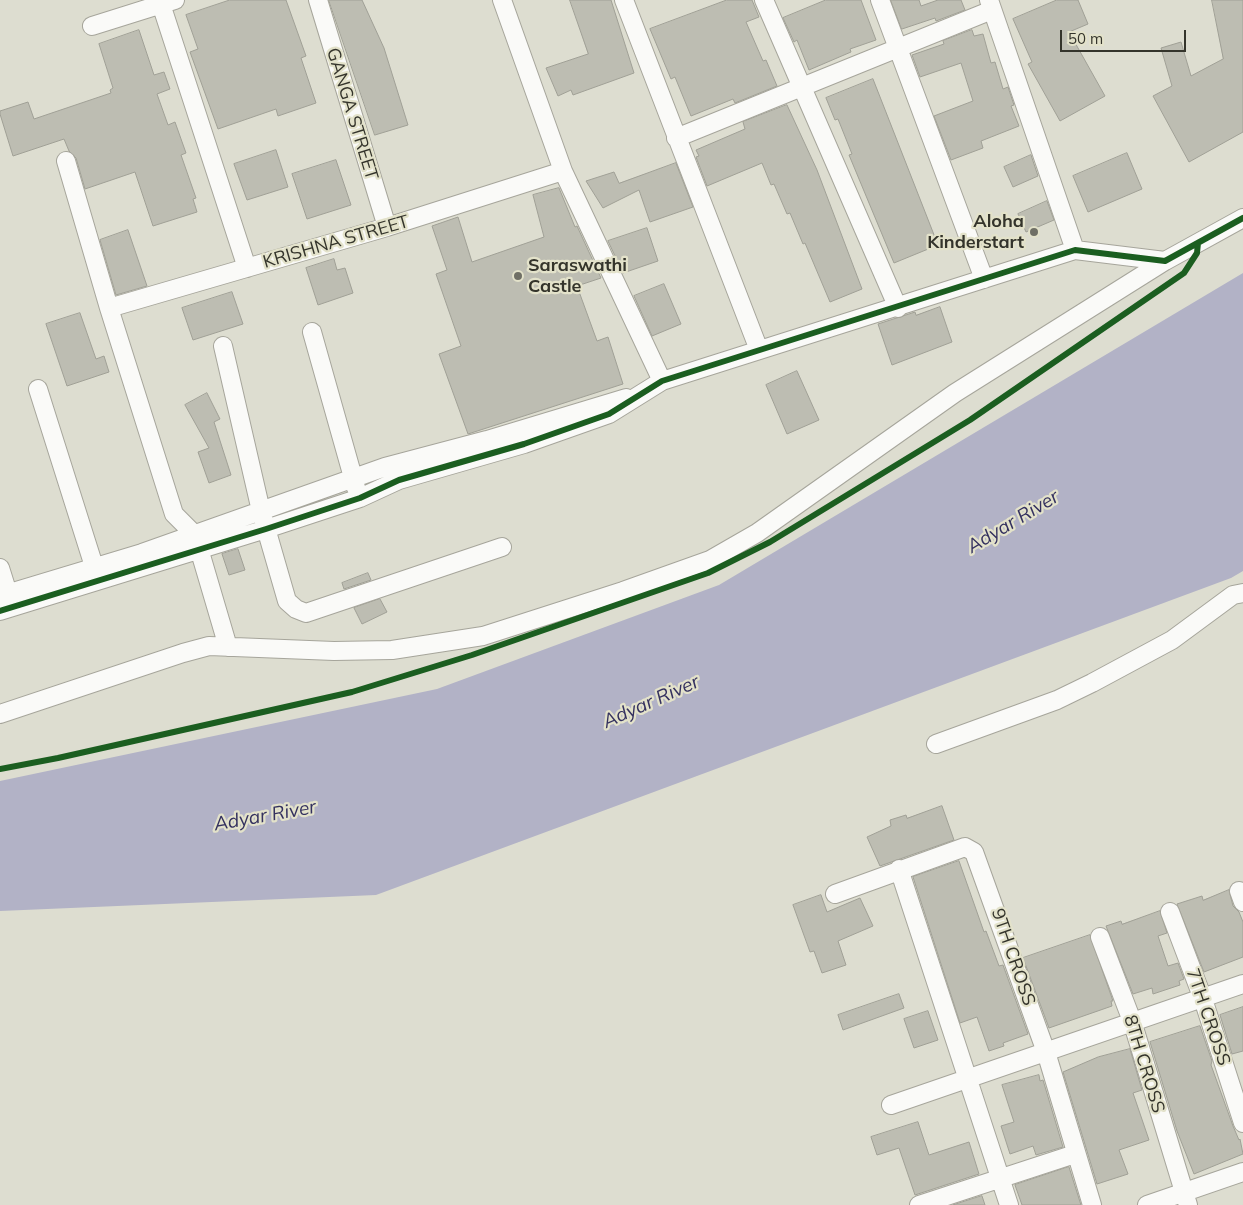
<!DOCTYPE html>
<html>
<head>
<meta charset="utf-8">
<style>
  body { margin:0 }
  #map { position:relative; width:1243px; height:1205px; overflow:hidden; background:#ddddd0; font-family:Mulish,sans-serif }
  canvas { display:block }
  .scale { position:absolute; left:1060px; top:30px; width:126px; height:22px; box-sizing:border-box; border:2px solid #34342b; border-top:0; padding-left:6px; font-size:15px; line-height:18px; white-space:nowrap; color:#34342b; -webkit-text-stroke:4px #e3e2ca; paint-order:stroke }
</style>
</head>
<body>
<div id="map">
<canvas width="1243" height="1205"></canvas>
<div class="scale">50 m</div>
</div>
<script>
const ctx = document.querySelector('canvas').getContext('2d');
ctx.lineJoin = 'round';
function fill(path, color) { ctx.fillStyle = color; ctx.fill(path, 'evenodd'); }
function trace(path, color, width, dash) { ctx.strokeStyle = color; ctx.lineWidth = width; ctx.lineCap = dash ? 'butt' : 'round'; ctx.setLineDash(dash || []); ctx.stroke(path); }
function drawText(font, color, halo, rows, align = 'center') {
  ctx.font = font + ' Mulish,sans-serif'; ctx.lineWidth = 4.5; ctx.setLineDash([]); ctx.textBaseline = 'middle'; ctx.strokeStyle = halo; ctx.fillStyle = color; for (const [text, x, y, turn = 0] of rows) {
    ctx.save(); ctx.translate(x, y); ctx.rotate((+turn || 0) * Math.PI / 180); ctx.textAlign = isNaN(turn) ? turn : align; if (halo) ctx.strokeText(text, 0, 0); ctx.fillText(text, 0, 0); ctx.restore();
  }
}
const water = new Path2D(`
  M 1243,273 L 1243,571 L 1231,578 L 376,895 L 0,911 L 0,781 L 437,689 L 719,585 Z`);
const building = new Path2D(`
  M 230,0 L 286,0 L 306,56 L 301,58 L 316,103 L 278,116 L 276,109 L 218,129 L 190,52 L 198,49 L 186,15 Z
  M 329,0 L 362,0 L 384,48 L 408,125 L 375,135 Z
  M 570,0 L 611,0 L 634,73 L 573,95 L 571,90 L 558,96 L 546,68 L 588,54 Z
  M 727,0 L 752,0 L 759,17 L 746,22 L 763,61 L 766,60 L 777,86 L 735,103 L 733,99 L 691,116 L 675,77 L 671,79 L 650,29 Z
  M 826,0 L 861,0 L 876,40 L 850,49 L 851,52 L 809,70 L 797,40 L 794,42 L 783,18 Z
  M 891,0 L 919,0 L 921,6 L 938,0 L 961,0 L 965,10 L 936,21 L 935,18 L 902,29 Z
  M 1057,0 L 1078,0 L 1088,24 L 1069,32 L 1105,96 L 1060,121 L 1028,64 L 1032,62 L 1013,19 Z
  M 1212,0 L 1243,0 L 1243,132 L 1189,162 L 1153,96 L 1172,86 L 1161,48 L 1181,42 L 1191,76 L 1223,59 Z
  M 139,30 L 154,75 L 164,72 L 170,89 L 157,94 L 168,125 L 175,122 L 186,153 L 181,155 L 196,198 L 193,199 L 197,212 L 153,226 L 135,172 L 85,189 L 76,158 L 69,151 L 64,139 L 13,156 L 0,114 L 0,111 L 28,102 L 34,119 L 111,93 L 110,90 L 113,88 L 99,44 Z
  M 972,30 L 974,36 L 983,34 L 991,63 L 995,62 L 1003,89 L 1008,87 L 1014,105 L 1011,106 L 1019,126 L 981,141 L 983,148 L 951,160 L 934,116 L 973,101 L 961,63 L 920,77 L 912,55 L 944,44 L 943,41 Z
  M 873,79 L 938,245 L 894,263 L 849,155 L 852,154 L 838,119 L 835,120 L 826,98 Z
  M 787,105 L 817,170 L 862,289 L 830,302 L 805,243 L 803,244 L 790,213 L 787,214 L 774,184 L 771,185 L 762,163 L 707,186 L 696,157 L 699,156 L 696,150 L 745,129 L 743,122 Z
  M 276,150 L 288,187 L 247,200 L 234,164 Z
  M 1127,153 L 1142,189 L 1088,212 L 1073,176 Z
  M 1031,155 L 1038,176 L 1013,187 L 1004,167 Z
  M 336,160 L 351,205 L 307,219 L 292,174 Z
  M 676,163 L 693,207 L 650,222 L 639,190 L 603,208 L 586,181 L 614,172 L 619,183 Z
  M 559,188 L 575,227 L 577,226 L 601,278 L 577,286 L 597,341 L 608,337 L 623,384 L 468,434 L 439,354 L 461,346 L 436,274 L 447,270 L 432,226 L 458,217 L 472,262 L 544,237 L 533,195 Z
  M 1047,201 L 1054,220 L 1026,232 L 1018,214 Z
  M 647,228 L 658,261 L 623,273 L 608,241 Z
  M 128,230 L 147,286 L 116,295 L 100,240 Z
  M 334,259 L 337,270 L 345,268 L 353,293 L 318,305 L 306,268 Z
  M 664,284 L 681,324 L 652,336 L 634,296 Z
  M 232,292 L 243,324 L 193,340 L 182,308 Z
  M 940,307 L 952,342 L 892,365 L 878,324 L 915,312 L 916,315 Z
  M 80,313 L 96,359 L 104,356 L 109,372 L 67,386 L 46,324 Z
  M 797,371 L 819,420 L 787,434 L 766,385 Z
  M 207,393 L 220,419 L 214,422 L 231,475 L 209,483 L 198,452 L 209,448 L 185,405 Z
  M 238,549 L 245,570 L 229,575 L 222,554 Z
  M 368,573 L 371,580 L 344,589 L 342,583 Z
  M 380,599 L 387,612 L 362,624 L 354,608 Z
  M 942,806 L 954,840 L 880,866 L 867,837 L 891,826 L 890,820 L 906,815 L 907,818 Z
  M 959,861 L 984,932 L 986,931 L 999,966 L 1003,965 L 1028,1034 L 1003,1043 L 1004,1046 L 989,1051 L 977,1017 L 960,1023 L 913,877 Z
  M 1229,890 L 1233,906 L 1239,912 L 1243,922 L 1243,957 L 1204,972 L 1177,904 L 1202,896 L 1203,900 Z
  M 821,895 L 827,912 L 860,898 L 873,926 L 838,941 L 846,965 L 822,973 L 814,951 L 810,952 L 793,905 Z
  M 1160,911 L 1167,933 L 1158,936 L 1168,966 L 1178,963 L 1184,979 L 1179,981 L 1180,985 L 1153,994 L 1152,988 L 1133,994 L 1106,926 L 1121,921 L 1122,924 Z
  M 1090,935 L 1113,1001 L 1111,1001 L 1112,1006 L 1049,1028 L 1023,958 Z
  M 899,994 L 904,1008 L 843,1030 L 838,1015 Z
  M 1243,1007 L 1243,1051 L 1232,1054 L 1220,1015 Z
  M 928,1011 L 938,1040 L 914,1048 L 904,1019 Z
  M 1200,1026 L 1212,1061 L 1211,1065 L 1233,1126 L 1239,1140 L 1240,1139 L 1243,1154 L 1194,1174 L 1177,1131 L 1150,1042 Z
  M 1130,1049 L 1142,1090 L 1133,1093 L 1149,1140 L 1119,1150 L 1128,1174 L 1097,1184 L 1063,1072 L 1098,1057 Z
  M 1039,1075 L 1040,1081 L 1043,1080 L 1063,1147 L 1036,1155 L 1033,1146 L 1010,1154 L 1001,1126 L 1014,1122 L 1002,1085 Z
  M 918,1122 L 929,1155 L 969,1142 L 979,1174 L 915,1195 L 899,1148 L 877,1155 L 871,1137 Z
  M 1069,1167 L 1081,1205 L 1022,1205 L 1015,1185 Z
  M 982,1196 L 985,1205 L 953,1205 Z`);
const minor = new Path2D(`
  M 318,0 L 387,227
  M 502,0 L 563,171 L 662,381
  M 624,0 L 759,350
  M 764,0 L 898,308
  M 880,0 L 984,279
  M 989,0 L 1075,250
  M 161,4 L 247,268
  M 92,26 L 175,0
  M 676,138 L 992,10
  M 66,161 L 109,308 L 174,514 L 195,535 L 228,647
  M 109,308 L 387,227 L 563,171
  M 312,332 L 356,488
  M 223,346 L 261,511 L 287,601 L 296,609 L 306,613 L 502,547
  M 38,389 L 98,579
  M 0,568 L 11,603
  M 0,596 L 142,553 L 385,467 L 487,440 L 626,398
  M 0,611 L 266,529 L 360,498 L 399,480 L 524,444 L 609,414 L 662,381 L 1075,250 L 1165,261 L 1243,218
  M 0,714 L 183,653 L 209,646 L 334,651 L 392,650 L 483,636 L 623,591 L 710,560 L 757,533 L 955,393 L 1165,261
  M 936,744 L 1057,700 L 1092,683 L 1172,640 L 1233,595 L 1243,593
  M 899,869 L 1009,1205
  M 1239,891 L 1243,902
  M 835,894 L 965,847 L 974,852 L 1046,1052 L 1092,1205
  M 1170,912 L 1203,999 L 1243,1123
  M 1100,937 L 1132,1021 L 1188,1205
  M 891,1105 L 1243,984
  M 919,1205 L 1075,1154
  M 1147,1205 L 1243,1172`);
const cycleway = new Path2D(`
  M 0,611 L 266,529 L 360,498 L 399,480 L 524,444 L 609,414 L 662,381 L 1075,250 L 1165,261 L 1243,218
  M 0,769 L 58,758 L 352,692 L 472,655 L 708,573 L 770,542 L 970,420 L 1184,273 L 1197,253 L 1198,243`);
const markers = [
  [1034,232,5,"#6f6f65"],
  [518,276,5,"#6f6f65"]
];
const streetNames = [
  ["GANGA STREET",352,114,73],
  ["KRISHNA STREET",336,242,-16],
  ["9TH CROSS",1013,957,71],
  ["7TH CROSS",1208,1017,71],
  ["8TH CROSS",1144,1064,73]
];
const poiNames = [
  ["Aloha",1024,222],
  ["Kinderstart",1024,243],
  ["Saraswathi",528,266,"left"],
  ["Castle",528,287,"left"]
];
const waterNames = [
  ["Adyar River",1013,522,-31],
  ["Adyar River",651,702,-24],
  ["Adyar River",265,816,-10]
];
fill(water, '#b2b2c6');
fill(building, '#bdbdb2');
trace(building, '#a0a096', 1);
trace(minor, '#a6a59b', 20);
trace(minor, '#fafaf8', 18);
trace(cycleway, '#1b5e20', 6);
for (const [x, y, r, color] of markers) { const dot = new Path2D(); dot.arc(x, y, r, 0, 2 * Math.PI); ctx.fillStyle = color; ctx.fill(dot); trace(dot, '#e3e2ca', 2); }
drawText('18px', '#34342b', '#e3e2ca', streetNames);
drawText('bold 18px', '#34342b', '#e3e2ca', poiNames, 'right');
drawText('italic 19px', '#34315f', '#e3e2ca', waterNames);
</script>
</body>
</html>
